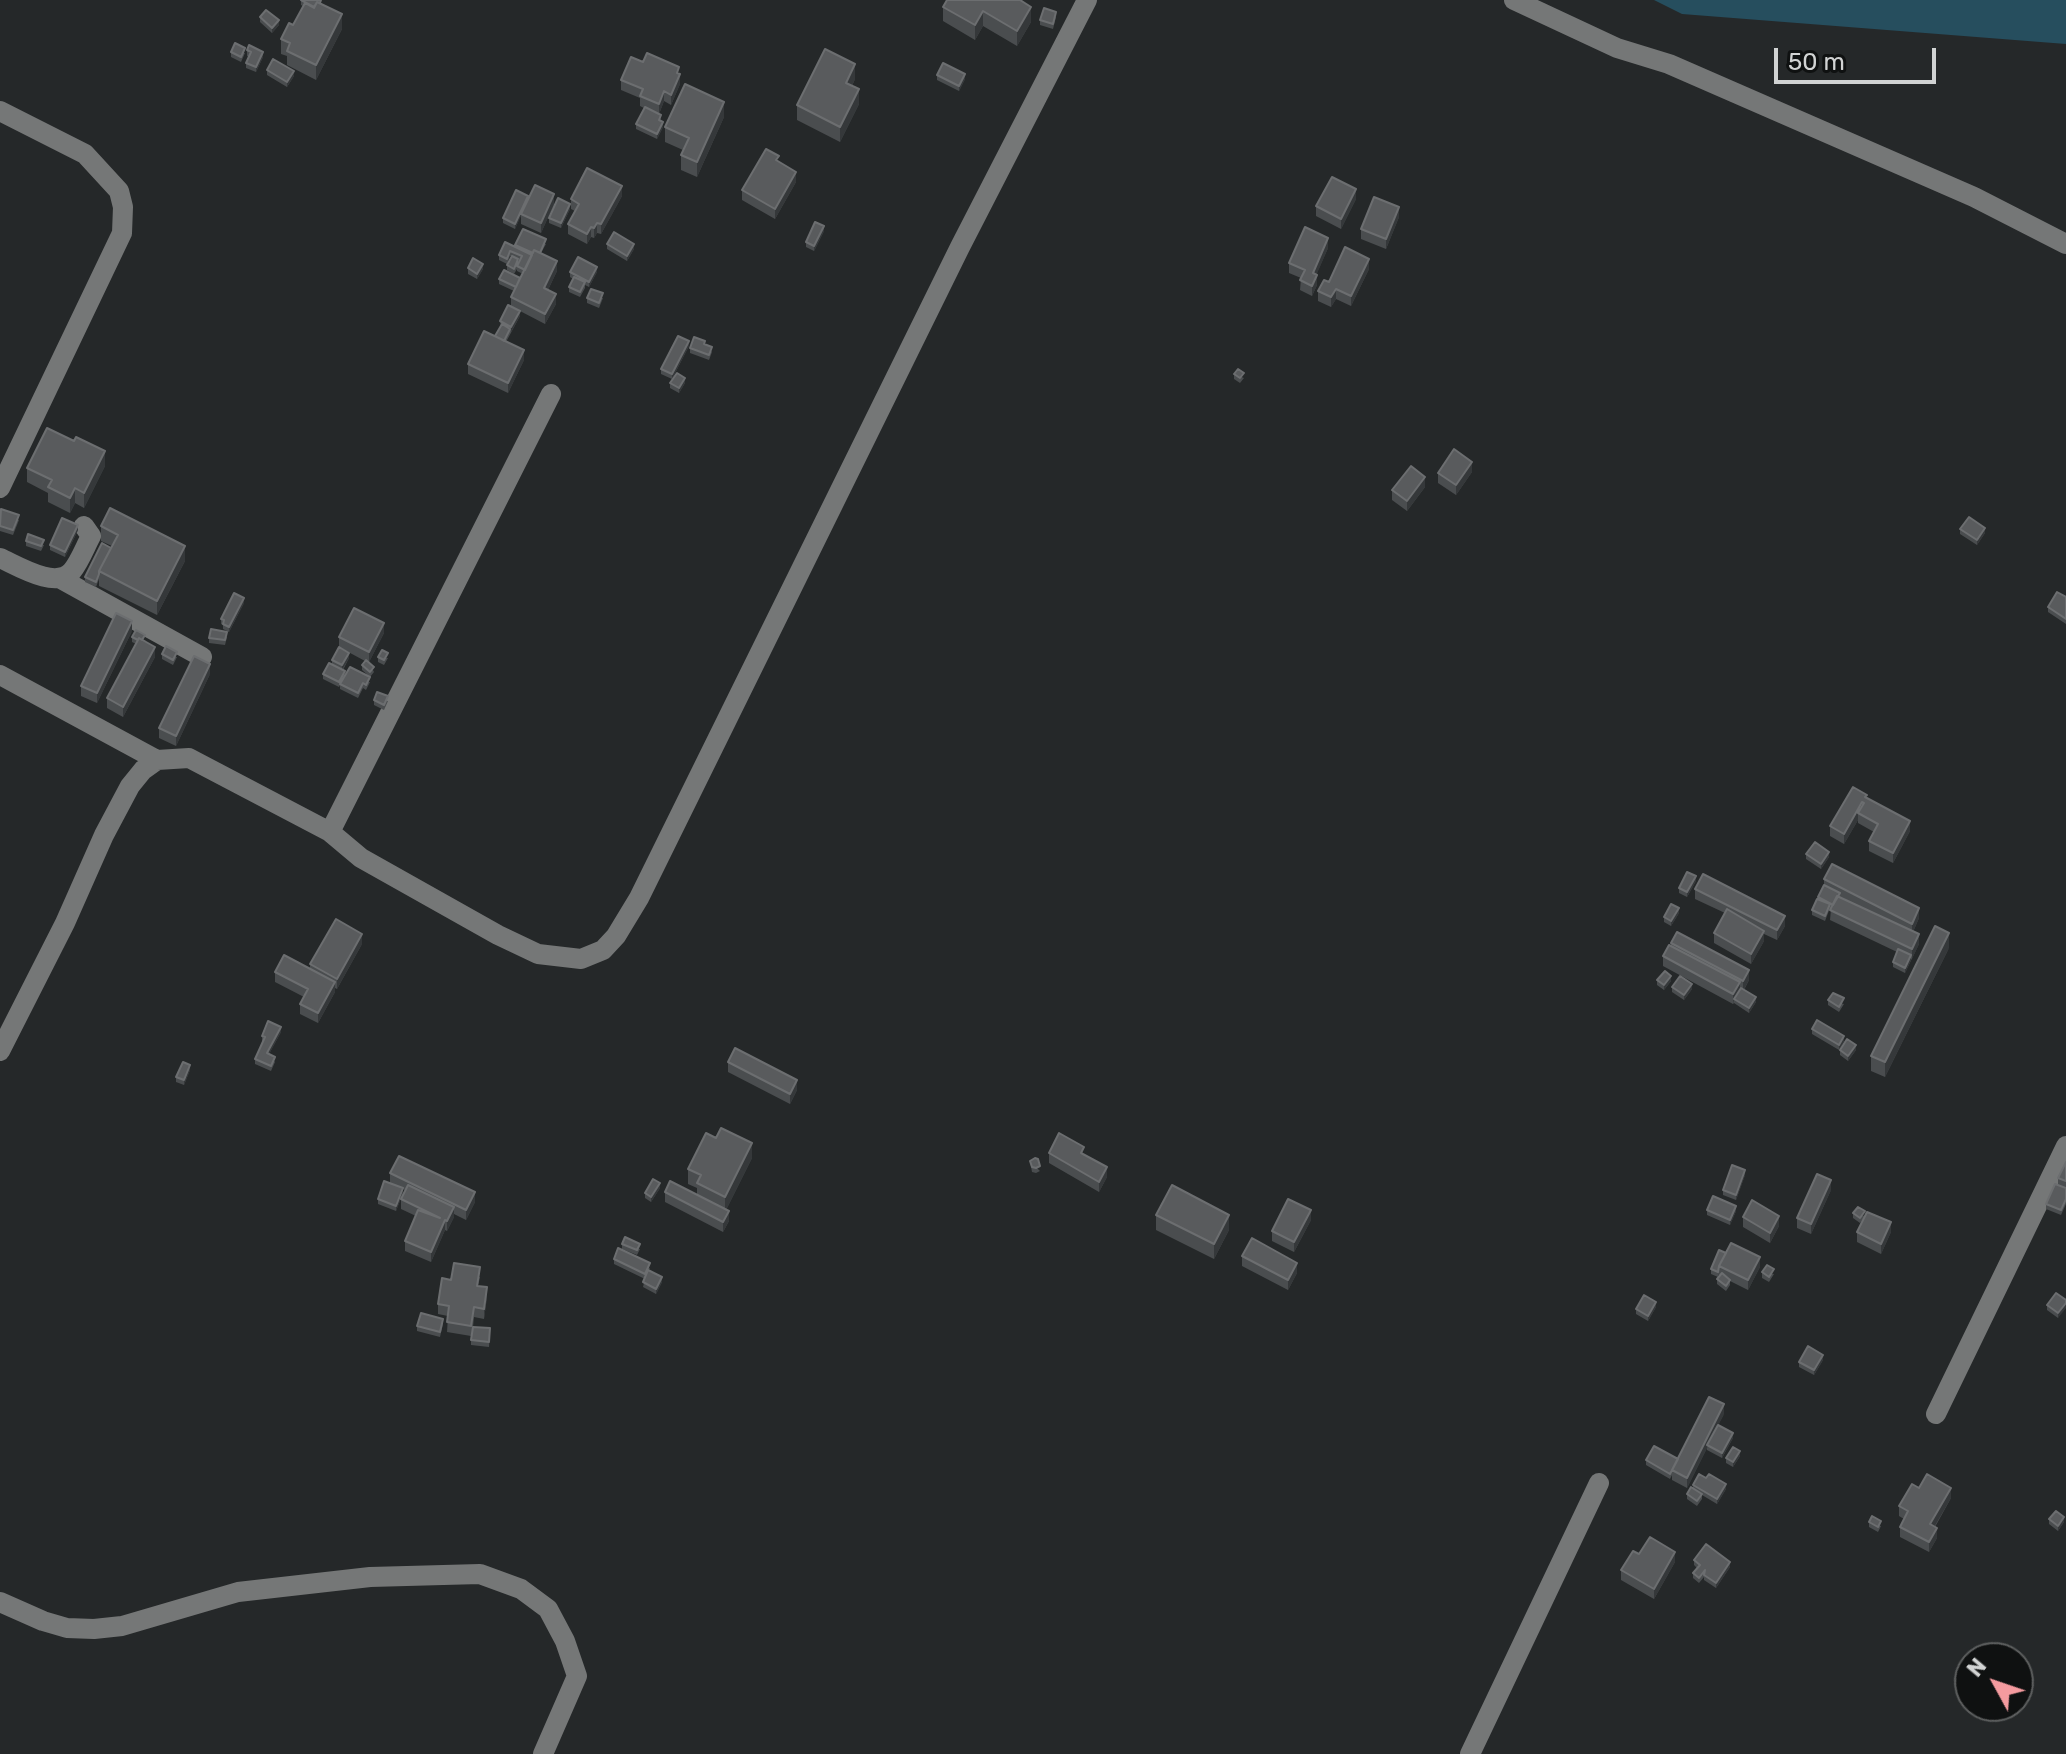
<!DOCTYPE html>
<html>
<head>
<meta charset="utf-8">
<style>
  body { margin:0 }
  #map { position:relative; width:2066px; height:1754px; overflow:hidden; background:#252829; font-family:Rubik,sans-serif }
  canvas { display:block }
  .north { position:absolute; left:1954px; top:1642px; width:80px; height:80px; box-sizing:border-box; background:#0f1111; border:2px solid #5d5f5f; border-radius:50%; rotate:310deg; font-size:22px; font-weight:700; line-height:32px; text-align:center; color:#d1d3d3 }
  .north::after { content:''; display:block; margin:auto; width:28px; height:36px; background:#f49b9f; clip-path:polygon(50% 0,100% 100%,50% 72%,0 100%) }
  .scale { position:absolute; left:1774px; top:48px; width:162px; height:36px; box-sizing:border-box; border:4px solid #d1d3d3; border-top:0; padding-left:10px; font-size:24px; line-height:28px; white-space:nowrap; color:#d1d3d3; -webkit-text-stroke:6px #0f1111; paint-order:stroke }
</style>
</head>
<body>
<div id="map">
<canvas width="2066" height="1754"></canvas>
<div class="north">N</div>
<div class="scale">50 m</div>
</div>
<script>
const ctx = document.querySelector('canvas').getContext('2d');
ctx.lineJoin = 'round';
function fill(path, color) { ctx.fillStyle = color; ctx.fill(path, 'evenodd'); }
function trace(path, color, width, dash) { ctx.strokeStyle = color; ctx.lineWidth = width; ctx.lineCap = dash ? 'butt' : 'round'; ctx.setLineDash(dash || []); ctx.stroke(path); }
const green = new Path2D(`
  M 1654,0 L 2066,0 L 2066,44 L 1682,14 Z`);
const minor = new Path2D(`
  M 1514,0 L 1617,48 L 1669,64 L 1974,197 L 2066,244
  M 0,111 L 85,154 L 119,191 L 123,207 L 122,233 L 0,488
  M 0,558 C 18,566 56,590 72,571 C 80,561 85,547 91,536 L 84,526
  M 61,579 L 202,657
  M 0,675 L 157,760
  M 330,832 L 551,394
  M 0,1051 L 65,923 L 104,835 L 130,786 L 143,770 L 157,760 L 189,758 L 330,832 L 361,858 L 498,935 L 538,954 L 581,959 L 603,950 L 616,936 L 639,898 L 960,247 L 1087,0
  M 1936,1414 L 2066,1146
  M 0,1602 L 43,1621 L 67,1628 L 94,1629 L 122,1626 L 238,1592 L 370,1577 L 480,1574 L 521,1589 L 548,1609 L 565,1641 L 577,1676 L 543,1754
  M 1470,1754 L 1599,1483`);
const wall = new Path2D(`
  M 301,0 L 322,4 L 342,29 L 316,80 L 287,65 L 287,56 L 281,54 L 281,39 L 293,25 L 303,6 L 301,5 Z
  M 1022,0 L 1031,22 L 1017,46 L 983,26 L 975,40 L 943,21 L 943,7 Z
  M 260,17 L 279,25 L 272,33 L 260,22 Z
  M 1056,17 L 1053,29 L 1040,25 L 1040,20 Z
  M 247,50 L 263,57 L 256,72 L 246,68 L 246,63 L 249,57 L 247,56 Z
  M 231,52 L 245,53 L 241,62 L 231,57 Z
  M 643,62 L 679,74 L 680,84 L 671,105 L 664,101 L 659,114 L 663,127 L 657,139 L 636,129 L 636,124 L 644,108 L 640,106 L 640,98 L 621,90 L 621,80 Z
  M 267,70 L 294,76 L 287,87 L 267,75 Z
  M 937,75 L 965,79 L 959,91 L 937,80 Z
  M 855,79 L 852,86 L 859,104 L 840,142 L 797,120 L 797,105 Z
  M 724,117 L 697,177 L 681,170 L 681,155 L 683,150 L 665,142 L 665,127 Z
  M 779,162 L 796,182 L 775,219 L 742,200 L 742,190 Z
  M 622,196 L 601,234 L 597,233 L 594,238 L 591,237 L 587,244 L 568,234 L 568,224 L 575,211 L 571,209 L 571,199 Z
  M 528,199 L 554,204 L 541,233 L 521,224 L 521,215 L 515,229 L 503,223 L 503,218 Z
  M 1356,199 L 1341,229 L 1316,216 L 1316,206 Z
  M 570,209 L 561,228 L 549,223 L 549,218 Z
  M 1399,217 L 1386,249 L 1361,239 L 1361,229 Z
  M 824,231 L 814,251 L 806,247 L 806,242 Z
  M 546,244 L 541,253 L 557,271 L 548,290 L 556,304 L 545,324 L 520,311 L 520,316 L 506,342 L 524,360 L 508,393 L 468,374 L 468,364 L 495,336 L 501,327 L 500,321 L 511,306 L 511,297 L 514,291 L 499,284 L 499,279 L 520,278 L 523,274 L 517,271 L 517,266 L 520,260 L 517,259 L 517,269 L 514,274 L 507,270 L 507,265 L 512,256 L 510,256 L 507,264 L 499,260 L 499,255 L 515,247 L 515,245 Z
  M 607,244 L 634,249 L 627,261 L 607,249 Z
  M 1328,248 L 1316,275 L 1317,285 L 1312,296 L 1300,290 L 1301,278 L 1289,273 L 1289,263 Z
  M 468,268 L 483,269 L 477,279 L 468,274 Z
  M 1369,269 L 1351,306 L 1336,299 L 1331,307 L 1318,301 L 1318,291 L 1329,282 Z
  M 570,272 L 597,272 L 589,287 L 585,285 L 585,288 L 580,297 L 569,292 L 569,287 L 573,279 L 570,277 Z
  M 587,298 L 603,298 L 599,308 L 587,303 Z
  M 705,344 L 712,352 L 709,360 L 690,353 L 690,348 Z
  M 689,346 L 672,379 L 661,374 L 661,369 Z
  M 1234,374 L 1244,378 L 1240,383 L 1234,379 Z
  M 670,383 L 685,383 L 679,393 L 670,388 Z
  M 105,466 L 84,508 L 75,503 L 70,513 L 48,502 L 48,493 L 27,482 L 27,468 Z
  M 1472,472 L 1456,495 L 1438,483 L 1438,473 Z
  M 1425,487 L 1407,511 L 1392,500 L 1392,490 Z
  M 0,513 L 19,520 L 13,535 L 0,531 Z
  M 101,526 L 185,561 L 157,615 L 99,586 L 99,579 L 96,587 L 85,582 L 85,577 L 112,546 L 101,541 Z
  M 1960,529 L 1985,533 L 1977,545 L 1960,534 Z
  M 78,530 L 65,557 L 50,550 L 50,545 Z
  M 26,541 L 44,545 L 41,551 L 26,546 Z
  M 2066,597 L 2066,624 L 2048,612 L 2048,607 Z
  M 244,603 L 229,632 L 223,629 L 223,625 L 221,624 L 221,619 Z
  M 132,631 L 97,703 L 81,696 L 81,686 Z
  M 384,633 L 369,662 L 374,672 L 370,677 L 362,670 L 362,665 L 365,661 L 339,647 L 339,637 Z
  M 132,637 L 145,640 L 155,657 L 123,717 L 107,708 L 107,698 L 136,644 L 132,642 Z
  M 227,637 L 225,645 L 209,643 L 209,638 Z
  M 162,654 L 177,657 L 173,665 L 162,659 Z
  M 378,657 L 388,658 L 384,665 L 378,662 Z
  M 349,658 L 343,670 L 345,676 L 339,687 L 323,679 L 323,674 L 332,664 L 332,660 Z
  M 210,674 L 176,746 L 159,738 L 159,728 Z
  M 370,682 L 366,690 L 363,688 L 358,698 L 340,689 L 340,684 Z
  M 374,700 L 388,701 L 384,710 L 374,705 Z
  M 1867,798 L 1910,831 L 1893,863 L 1869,851 L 1869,841 L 1874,832 L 1858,823 L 1858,820 L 1844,844 L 1830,836 L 1830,826 Z
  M 1806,854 L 1829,857 L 1821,869 L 1806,859 Z
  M 1824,879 L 1919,918 L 1913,932 L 1919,944 L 1905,973 L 1893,967 L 1893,962 L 1897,952 L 1830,920 L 1831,909 L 1830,908 L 1825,921 L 1812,915 L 1812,910 L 1824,885 Z
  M 1696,881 L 1687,897 L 1679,893 L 1679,888 Z
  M 1695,889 L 1785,926 L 1777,940 L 1764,934 L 1764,941 L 1751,964 L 1714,943 L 1714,933 L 1725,913 L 1695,899 Z
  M 1679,913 L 1671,926 L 1664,922 L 1664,917 Z
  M 1671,943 L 1749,980 L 1744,990 L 1756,1002 L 1749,1013 L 1734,1003 L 1733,1004 L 1663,966 L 1663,956 L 1671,946 Z
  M 362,944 L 337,989 L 335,988 L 335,992 L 318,1023 L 300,1014 L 300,1004 L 304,997 L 275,982 L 275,972 L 310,968 L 310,964 Z
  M 1949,948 L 1885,1077 L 1871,1071 L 1871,1056 Z
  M 1657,980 L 1671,981 L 1664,990 L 1657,985 Z
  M 1672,987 L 1692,989 L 1684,1000 L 1672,992 Z
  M 1828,1000 L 1844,1004 L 1839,1012 L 1828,1005 Z
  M 1812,1029 L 1844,1041 L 1839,1050 L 1812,1034 Z
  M 281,1032 L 269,1054 L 275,1062 L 271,1071 L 255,1064 L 255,1059 L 263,1041 L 262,1041 L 262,1036 Z
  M 1840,1050 L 1856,1050 L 1848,1061 L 1840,1055 Z
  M 728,1062 L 797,1090 L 790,1104 L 728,1072 Z
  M 190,1070 L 184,1085 L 176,1082 L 176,1077 Z
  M 1049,1153 L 1084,1154 L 1107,1177 L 1099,1192 L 1049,1163 Z
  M 752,1158 L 726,1210 L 729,1221 L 723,1232 L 665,1202 L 665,1192 L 697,1194 L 697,1188 L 688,1184 L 688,1169 Z
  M 1030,1161 L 1040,1171 L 1036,1173 L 1032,1172 Z
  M 2066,1162 L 2066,1204 L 2061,1215 L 2046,1209 L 2046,1204 L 2058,1185 L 2058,1178 Z
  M 390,1173 L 475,1202 L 466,1220 L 454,1214 L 454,1217 L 447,1231 L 445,1230 L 431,1262 L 405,1251 L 405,1241 L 416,1216 L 401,1209 L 401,1199 L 405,1190 L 403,1189 L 403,1193 L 396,1211 L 378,1204 L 378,1199 L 390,1183 Z
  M 1745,1175 L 1736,1200 L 1723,1195 L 1723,1190 Z
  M 660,1188 L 651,1202 L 645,1198 L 645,1193 Z
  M 1831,1190 L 1811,1234 L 1797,1228 L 1797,1218 Z
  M 1707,1210 L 1736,1211 L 1730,1225 L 1707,1215 Z
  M 1853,1213 L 1865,1216 L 1860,1223 L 1853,1218 Z
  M 1156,1215 L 1229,1230 L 1214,1259 L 1156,1230 Z
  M 1743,1217 L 1779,1226 L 1770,1243 L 1743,1227 Z
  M 1311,1220 L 1294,1252 L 1272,1241 L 1272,1231 Z
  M 1857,1232 L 1891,1232 L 1881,1254 L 1857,1242 Z
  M 622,1244 L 640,1249 L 637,1255 L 622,1249 Z
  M 1719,1250 L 1760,1267 L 1748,1290 L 1730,1281 L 1730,1285 L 1726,1291 L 1717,1284 L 1717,1279 L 1719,1276 L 1719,1274 L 1718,1277 L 1711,1274 L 1711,1269 Z
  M 1242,1256 L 1297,1273 L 1288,1290 L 1242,1266 Z
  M 614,1259 L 650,1268 L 649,1270 L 662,1282 L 656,1294 L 643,1287 L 645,1279 L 614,1264 Z
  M 1762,1272 L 1774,1274 L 1769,1282 L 1762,1278 Z
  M 480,1277 L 478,1286 L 487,1297 L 484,1319 L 474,1317 L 473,1327 L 490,1333 L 489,1347 L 471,1345 L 471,1336 L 447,1332 L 448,1316 L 438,1314 L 438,1304 L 451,1280 Z
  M 2066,1300 L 2058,1318 L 2047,1310 L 2047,1305 Z
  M 1656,1307 L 1648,1321 L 1636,1314 L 1636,1309 Z
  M 443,1324 L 440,1337 L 417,1331 L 417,1326 Z
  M 1823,1360 L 1814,1375 L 1799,1367 L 1799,1362 Z
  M 1724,1414 L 1718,1425 L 1733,1438 L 1722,1458 L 1707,1450 L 1707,1448 L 1687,1488 L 1672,1480 L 1672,1475 L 1670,1479 L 1646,1465 L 1646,1460 L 1678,1459 Z
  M 1740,1456 L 1733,1467 L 1726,1463 L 1726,1458 Z
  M 1693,1485 L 1726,1489 L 1717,1504 L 1702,1495 L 1702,1499 L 1697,1506 L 1687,1499 L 1687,1494 L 1693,1488 Z
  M 1919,1488 L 1951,1498 L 1935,1527 L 1937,1538 L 1929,1552 L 1900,1537 L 1900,1527 L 1904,1519 L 1899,1516 L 1899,1506 Z
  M 2049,1519 L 2064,1522 L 2058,1531 L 2049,1524 Z
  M 1869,1522 L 1881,1526 L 1878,1532 L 1869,1527 Z
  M 1639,1554 L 1675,1562 L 1654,1599 L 1621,1580 L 1621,1570 Z
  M 1694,1560 L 1730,1567 L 1716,1588 L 1704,1580 L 1704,1577 L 1699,1583 L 1693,1578 L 1693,1573 L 1697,1568 L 1694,1565 Z`);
const shadedWall = new Path2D(`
  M 1031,7 L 1031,22 L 1017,46 L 1017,31 Z
  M 983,11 L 983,26 L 975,40 L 975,25 Z
  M 342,14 L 342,29 L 316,80 L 316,65 Z
  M 279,20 L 279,25 L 272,33 L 272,28 Z
  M 263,52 L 263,57 L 256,72 L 256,67 Z
  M 855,64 L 855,79 L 846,98 L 846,83 Z
  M 294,71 L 294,76 L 287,87 L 287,82 Z
  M 680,74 L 680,84 L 671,105 L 671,95 Z
  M 965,74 L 965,79 L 959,91 L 959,86 Z
  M 859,89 L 859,104 L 840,142 L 840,127 Z
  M 664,91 L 664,101 L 659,114 L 659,104 Z
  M 724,102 L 724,117 L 697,177 L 697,162 Z
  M 663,122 L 663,127 L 657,139 L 657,134 Z
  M 796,172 L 796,182 L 775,219 L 775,209 Z
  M 622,186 L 622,196 L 601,234 L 601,224 Z
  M 1356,189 L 1356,199 L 1341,229 L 1341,219 Z
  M 554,194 L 554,204 L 541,233 L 541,223 Z
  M 528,196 L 528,201 L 515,229 L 515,224 Z
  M 570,204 L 570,209 L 561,228 L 561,223 Z
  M 1399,207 L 1399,217 L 1386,249 L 1386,239 Z
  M 597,223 L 597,233 L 594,238 L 594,228 Z
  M 824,226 L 824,231 L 814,251 L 814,246 Z
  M 591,227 L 591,237 L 587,244 L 587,234 Z
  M 1328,238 L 1328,248 L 1313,283 L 1313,273 Z
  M 634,244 L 634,249 L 627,261 L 627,256 Z
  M 1369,259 L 1369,269 L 1351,306 L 1351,296 Z
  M 557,261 L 557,271 L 544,298 L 544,288 Z
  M 483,264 L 483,269 L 477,279 L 477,274 Z
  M 597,267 L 597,272 L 589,287 L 589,282 Z
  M 1317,275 L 1317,285 L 1312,296 L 1312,286 Z
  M 1336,289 L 1336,299 L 1331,307 L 1331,297 Z
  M 556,294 L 556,304 L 545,324 L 545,314 Z
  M 520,311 L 520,316 L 511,332 L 511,327 Z
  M 689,341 L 689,346 L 672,379 L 672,374 Z
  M 524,350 L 524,360 L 508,393 L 508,383 Z
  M 685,378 L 685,383 L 679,393 L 679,388 Z
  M 105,451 L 105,466 L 84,508 L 84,493 Z
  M 1472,462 L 1472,472 L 1456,495 L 1456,485 Z
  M 1425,477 L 1425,487 L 1407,511 L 1407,501 Z
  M 75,488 L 75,503 L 70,513 L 70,498 Z
  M 78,525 L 78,530 L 65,557 L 65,552 Z
  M 1985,528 L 1985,533 L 1977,545 L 1977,540 Z
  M 185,546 L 185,561 L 157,615 L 157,601 Z
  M 244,598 L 244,603 L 229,632 L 229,627 Z
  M 132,621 L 132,631 L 97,703 L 97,693 Z
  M 384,623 L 384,633 L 369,662 L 369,652 Z
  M 155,647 L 155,657 L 123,717 L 123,707 Z
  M 349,653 L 349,658 L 342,670 L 342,665 Z
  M 210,664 L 210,674 L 176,746 L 176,736 Z
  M 1862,802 L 1862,812 L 1858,813 L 1858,820 L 1844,844 L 1844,834 Z
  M 1910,821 L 1910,831 L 1893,863 L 1893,853 Z
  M 1829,852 L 1829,857 L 1821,869 L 1821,864 Z
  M 1696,876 L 1696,881 L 1687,897 L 1687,892 Z
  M 1679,908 L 1679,913 L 1671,926 L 1671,921 Z
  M 1919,908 L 1919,918 L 1912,934 L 1912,924 Z
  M 1785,916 L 1785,926 L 1777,940 L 1777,930 Z
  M 1764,931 L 1764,941 L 1751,964 L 1751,954 Z
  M 1949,933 L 1949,948 L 1885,1077 L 1885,1062 Z
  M 362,934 L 362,944 L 337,989 L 337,979 Z
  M 1919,934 L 1919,944 L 1912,959 L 1912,949 Z
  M 1911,955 L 1911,960 L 1905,973 L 1905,968 Z
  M 1749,970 L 1749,980 L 1743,991 L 1743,981 Z
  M 1671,976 L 1671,981 L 1664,990 L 1664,985 Z
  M 335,982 L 335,992 L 318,1023 L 318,1013 Z
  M 1740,982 L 1740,992 L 1734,999 L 1733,1004 L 1733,994 Z
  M 1692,984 L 1692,989 L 1684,1000 L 1684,995 Z
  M 1756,997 L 1756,1002 L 1749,1013 L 1749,1008 Z
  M 281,1027 L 281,1032 L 267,1058 L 267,1053 Z
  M 1844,1036 L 1844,1041 L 1839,1050 L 1839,1045 Z
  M 1856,1045 L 1856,1050 L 1848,1061 L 1848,1056 Z
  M 190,1065 L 190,1070 L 184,1085 L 184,1080 Z
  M 797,1080 L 797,1090 L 790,1104 L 790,1094 Z
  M 752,1143 L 752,1158 L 725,1212 L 725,1197 Z
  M 1107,1167 L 1107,1177 L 1099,1192 L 1099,1182 Z
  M 1745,1170 L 1745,1175 L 1736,1200 L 1736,1195 Z
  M 1831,1180 L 1831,1190 L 1811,1234 L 1811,1224 Z
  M 660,1183 L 660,1188 L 651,1202 L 651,1197 Z
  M 403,1188 L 403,1193 L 396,1211 L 396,1206 Z
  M 475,1192 L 475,1202 L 466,1220 L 466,1210 Z
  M 1736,1206 L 1736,1211 L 1730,1225 L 1730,1220 Z
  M 454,1207 L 454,1217 L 447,1231 L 447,1221 Z
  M 1311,1210 L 1311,1220 L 1294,1252 L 1294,1242 Z
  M 729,1211 L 729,1221 L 723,1232 L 723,1222 Z
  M 1229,1215 L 1229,1230 L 1214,1259 L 1214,1244 Z
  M 1779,1216 L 1779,1226 L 1770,1243 L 1770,1233 Z
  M 445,1220 L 445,1230 L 431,1262 L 431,1252 Z
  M 1891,1222 L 1891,1232 L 1881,1254 L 1881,1244 Z
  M 1760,1257 L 1760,1267 L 1748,1290 L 1748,1280 Z
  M 1297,1263 L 1297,1273 L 1288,1290 L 1288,1280 Z
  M 662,1277 L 662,1282 L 656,1294 L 656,1289 Z
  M 487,1287 L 487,1297 L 484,1319 L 484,1309 Z
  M 1656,1302 L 1656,1307 L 1648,1321 L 1648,1316 Z
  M 2066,1303 L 2066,1308 L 2058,1318 L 2058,1313 Z
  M 1823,1355 L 1823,1360 L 1814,1375 L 1814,1370 Z
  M 1724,1404 L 1724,1414 L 1687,1488 L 1687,1478 Z
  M 1733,1433 L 1733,1438 L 1722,1458 L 1722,1453 Z
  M 1740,1451 L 1740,1456 L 1733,1467 L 1733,1462 Z
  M 1726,1484 L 1726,1489 L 1717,1504 L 1717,1499 Z
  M 1951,1488 L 1951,1498 L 1930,1534 L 1930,1524 Z
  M 2064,1517 L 2064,1522 L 2058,1531 L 2058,1526 Z
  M 1937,1528 L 1937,1538 L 1929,1552 L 1929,1542 Z
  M 1675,1552 L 1675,1562 L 1654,1599 L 1654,1589 Z
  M 1730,1562 L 1730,1567 L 1716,1588 L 1716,1583 Z`);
const building = new Path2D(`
  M 301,0 L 321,0 L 320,3 L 317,2 L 314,7 Z
  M 947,0 L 1020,0 L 1031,7 L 1017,31 L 983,11 L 975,25 L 943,7 Z
  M 317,2 L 342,14 L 316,65 L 287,51 L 290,43 L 281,39 L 289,23 L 293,25 L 305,3 L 314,8 Z
  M 1044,8 L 1056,12 L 1053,24 L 1040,20 Z
  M 266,10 L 279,20 L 272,28 L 260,17 Z
  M 235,43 L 245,48 L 241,57 L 231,52 Z
  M 249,45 L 263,52 L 256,67 L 246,63 L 251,52 L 247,50 Z
  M 825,49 L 855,64 L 846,83 L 859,89 L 840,127 L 797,105 Z
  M 647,53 L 679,67 L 677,73 L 680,74 L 671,95 L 664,91 L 659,104 L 640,96 L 643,89 L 621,80 L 631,57 L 643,62 Z
  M 273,59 L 294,71 L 287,82 L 267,70 Z
  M 943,63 L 965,74 L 959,86 L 937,75 Z
  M 685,84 L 724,102 L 697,162 L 681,155 L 689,138 L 665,127 Z
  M 645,107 L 661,115 L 659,120 L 663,122 L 657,134 L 636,124 Z
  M 766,149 L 779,156 L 776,160 L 796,172 L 775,209 L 742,190 Z
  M 587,168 L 622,186 L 601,224 L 597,223 L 594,228 L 591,227 L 587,234 L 568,224 L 579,204 L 571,199 Z
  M 1332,177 L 1356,189 L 1341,219 L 1316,206 Z
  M 535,185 L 554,194 L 541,223 L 521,214 Z
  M 516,190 L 528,196 L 515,224 L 503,218 Z
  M 1374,197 L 1399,207 L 1386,239 L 1361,229 Z
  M 558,198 L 570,204 L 561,223 L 549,218 Z
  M 815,222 L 824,226 L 814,246 L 806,242 Z
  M 1305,227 L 1328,238 L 1313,273 L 1317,275 L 1312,286 L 1300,280 L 1305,270 L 1289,263 Z
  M 523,229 L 546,239 L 540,253 L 534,250 L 533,253 L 515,245 Z
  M 614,232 L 634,244 L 627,256 L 607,244 Z
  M 505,242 L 532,255 L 525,270 L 517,266 L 522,256 L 510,251 L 507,259 L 499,255 Z
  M 1345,247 L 1369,259 L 1351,296 L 1336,289 L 1331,297 L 1318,291 L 1324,280 L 1329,282 Z
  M 534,250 L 557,261 L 544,288 L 556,294 L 545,314 L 511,297 Z
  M 512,256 L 518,259 L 514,269 L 507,265 Z
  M 578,257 L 597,267 L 589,282 L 570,272 Z
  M 473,258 L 483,264 L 477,274 L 468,268 Z
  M 504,270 L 520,278 L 516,287 L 499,279 Z
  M 574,277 L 585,282 L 580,292 L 569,287 Z
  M 591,289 L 603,293 L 599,303 L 587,298 Z
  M 508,305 L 520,311 L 511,327 L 500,321 Z
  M 502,324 L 510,329 L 504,341 L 495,336 Z
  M 484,331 L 524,350 L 508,383 L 468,364 Z
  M 678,336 L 689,341 L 672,374 L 661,369 Z
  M 694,337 L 705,341 L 704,344 L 712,347 L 709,355 L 690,348 Z
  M 1238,369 L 1244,373 L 1240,378 L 1234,374 Z
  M 677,373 L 685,378 L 679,388 L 670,383 Z
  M 47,428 L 74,441 L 76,437 L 105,451 L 84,493 L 75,488 L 70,498 L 48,487 L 52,480 L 27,468 Z
  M 1454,449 L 1472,462 L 1456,485 L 1438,473 Z
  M 1411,466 L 1425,477 L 1407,501 L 1392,490 Z
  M 110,508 L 185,546 L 157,601 L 99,571 L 118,535 L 101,526 Z
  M 1,509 L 19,515 L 13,530 L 0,526 Z
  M 1969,517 L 1985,528 L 1977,540 L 1960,529 Z
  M 62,518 L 78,525 L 65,552 L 50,545 Z
  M 28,534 L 44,540 L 41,546 L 26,541 Z
  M 102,543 L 111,548 L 99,571 L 99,574 L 96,582 L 85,577 Z
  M 2057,592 L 2066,597 L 2066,619 L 2048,607 Z
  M 234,593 L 244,598 L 229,627 L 223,624 L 224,620 L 221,619 Z
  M 354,608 L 384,623 L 369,652 L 339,637 Z
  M 116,613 L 132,621 L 97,693 L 81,686 Z
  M 211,629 L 227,632 L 225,640 L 209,638 Z
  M 136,630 L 145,635 L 142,640 L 139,638 L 138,640 L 132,637 Z
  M 139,638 L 155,647 L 123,707 L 107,698 Z
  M 166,646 L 177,652 L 173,660 L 162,654 Z
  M 339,647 L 349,653 L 342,665 L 332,660 Z
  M 382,650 L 388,653 L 384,660 L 378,657 Z
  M 194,656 L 210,664 L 176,736 L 159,728 Z
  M 366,660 L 374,667 L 370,672 L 362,665 Z
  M 329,663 L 345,671 L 339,682 L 323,674 Z
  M 350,667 L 370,677 L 366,685 L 363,683 L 358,693 L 340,684 Z
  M 377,692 L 388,696 L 384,705 L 374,700 Z
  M 1853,787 L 1867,795 L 1865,797 L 1910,821 L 1893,853 L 1869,841 L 1878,824 L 1858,813 L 1864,803 L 1862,802 L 1844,834 L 1830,826 Z
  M 1815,842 L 1829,852 L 1821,864 L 1806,854 Z
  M 1832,864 L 1919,908 L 1912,924 L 1824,879 Z
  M 1687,872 L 1696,876 L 1687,892 L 1679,888 Z
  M 1703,874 L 1785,916 L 1777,930 L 1695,889 Z
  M 1824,885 L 1840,893 L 1833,905 L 1818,897 Z
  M 1837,896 L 1919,934 L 1912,949 L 1830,910 Z
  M 1817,899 L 1830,904 L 1825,916 L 1812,910 Z
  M 1671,904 L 1679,908 L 1671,921 L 1664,917 Z
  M 1727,909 L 1764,931 L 1751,954 L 1714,933 Z
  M 336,919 L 362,934 L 337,979 L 310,964 Z
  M 1935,926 L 1949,933 L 1885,1062 L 1871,1056 Z
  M 1677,932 L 1749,970 L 1743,981 L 1671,943 Z
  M 1669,945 L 1740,982 L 1733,994 L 1663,956 Z
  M 1898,949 L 1911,955 L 1905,968 L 1893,962 Z
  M 284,955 L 335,982 L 318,1013 L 300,1004 L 308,989 L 275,972 Z
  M 1665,971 L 1671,976 L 1664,985 L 1657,980 Z
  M 1680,976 L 1692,984 L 1684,995 L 1672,987 Z
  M 1741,988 L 1756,997 L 1749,1008 L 1734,999 Z
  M 1833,993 L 1844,998 L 1839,1007 L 1828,1000 Z
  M 1817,1020 L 1844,1036 L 1839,1045 L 1812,1029 Z
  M 268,1021 L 281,1027 L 267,1053 L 275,1057 L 271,1066 L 255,1059 L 265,1037 L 262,1036 Z
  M 1847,1039 L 1856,1045 L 1848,1056 L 1840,1050 Z
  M 735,1048 L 797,1080 L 790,1094 L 728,1062 Z
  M 183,1062 L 190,1065 L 184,1080 L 176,1077 Z
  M 721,1128 L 752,1143 L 725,1197 L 697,1183 L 701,1175 L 688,1169 L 706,1133 L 716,1138 Z
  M 1059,1133 L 1084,1147 L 1081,1153 L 1107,1167 L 1099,1182 L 1049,1153 Z
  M 399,1156 L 475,1192 L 466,1210 L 390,1173 Z
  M 1035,1158 L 1038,1159 L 1040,1166 L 1036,1168 L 1032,1167 L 1030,1161 Z
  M 2066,1162 L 2066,1181 L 2058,1178 Z
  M 1732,1165 L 1745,1170 L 1736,1195 L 1723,1190 Z
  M 1817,1174 L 1831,1180 L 1811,1224 L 1797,1218 Z
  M 653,1179 L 660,1183 L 651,1197 L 645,1193 Z
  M 384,1181 L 403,1188 L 396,1206 L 378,1199 Z
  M 670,1181 L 729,1211 L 723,1222 L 665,1192 Z
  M 2055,1184 L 2066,1188 L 2066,1199 L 2061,1210 L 2046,1204 Z
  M 408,1185 L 454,1207 L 447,1221 L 445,1220 L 431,1252 L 405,1241 L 418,1210 L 440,1218 L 401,1199 Z
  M 1172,1185 L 1229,1215 L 1214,1244 L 1156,1215 Z
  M 1713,1196 L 1736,1206 L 1730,1220 L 1707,1210 Z
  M 1288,1199 L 1311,1210 L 1294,1242 L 1272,1231 Z
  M 1752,1200 L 1779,1216 L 1770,1233 L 1743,1217 Z
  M 1858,1207 L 1865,1211 L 1860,1218 L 1853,1213 Z
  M 1867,1212 L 1891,1222 L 1881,1244 L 1857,1232 Z
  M 625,1237 L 640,1244 L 637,1250 L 622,1244 Z
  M 1252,1238 L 1297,1263 L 1288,1280 L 1242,1256 Z
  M 1731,1243 L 1760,1257 L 1748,1280 L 1719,1266 Z
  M 618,1248 L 650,1263 L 645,1274 L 614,1259 Z
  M 1719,1250 L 1726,1253 L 1719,1266 L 1718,1272 L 1711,1269 Z
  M 454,1263 L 480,1267 L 477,1286 L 487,1287 L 484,1309 L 474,1307 L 471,1326 L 447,1322 L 449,1306 L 438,1304 L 442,1278 L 451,1280 Z
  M 1767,1265 L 1774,1269 L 1769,1277 L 1762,1272 Z
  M 648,1270 L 662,1277 L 656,1289 L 643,1282 Z
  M 1722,1273 L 1730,1280 L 1726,1286 L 1717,1279 Z
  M 2056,1293 L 2066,1300 L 2066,1303 L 2058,1313 L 2047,1305 Z
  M 1644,1295 L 1656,1302 L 1648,1316 L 1636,1309 Z
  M 421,1313 L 443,1319 L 440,1332 L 417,1326 Z
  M 473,1327 L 490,1328 L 489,1342 L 471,1340 Z
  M 1808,1346 L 1823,1355 L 1814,1370 L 1799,1362 Z
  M 1709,1397 L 1724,1404 L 1687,1478 L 1672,1470 Z
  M 1718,1425 L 1733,1433 L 1722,1453 L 1707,1445 Z
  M 1654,1446 L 1678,1459 L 1670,1474 L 1646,1460 Z
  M 1733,1447 L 1740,1451 L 1733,1462 L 1726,1458 Z
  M 1699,1474 L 1706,1478 L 1709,1474 L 1726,1484 L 1717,1499 L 1693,1485 Z
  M 1927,1474 L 1951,1488 L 1930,1524 L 1937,1528 L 1929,1542 L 1900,1527 L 1908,1511 L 1899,1506 L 1912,1484 L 1919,1488 Z
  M 1691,1487 L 1702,1494 L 1697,1501 L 1687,1494 Z
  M 2056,1511 L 2064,1517 L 2058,1526 L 2049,1519 Z
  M 1872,1516 L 1881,1521 L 1878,1527 L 1869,1522 Z
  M 1650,1537 L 1675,1552 L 1654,1589 L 1621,1570 L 1633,1551 L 1639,1554 Z
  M 1706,1544 L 1730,1562 L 1716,1583 L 1704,1575 L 1705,1570 L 1699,1578 L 1693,1573 L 1700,1565 L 1694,1560 Z`);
fill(green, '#264e5e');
trace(minor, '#757777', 20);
fill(wall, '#4a4d4f');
fill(shadedWall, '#35383a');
fill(building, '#595b5d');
trace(building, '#6c6e70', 2);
</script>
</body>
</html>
